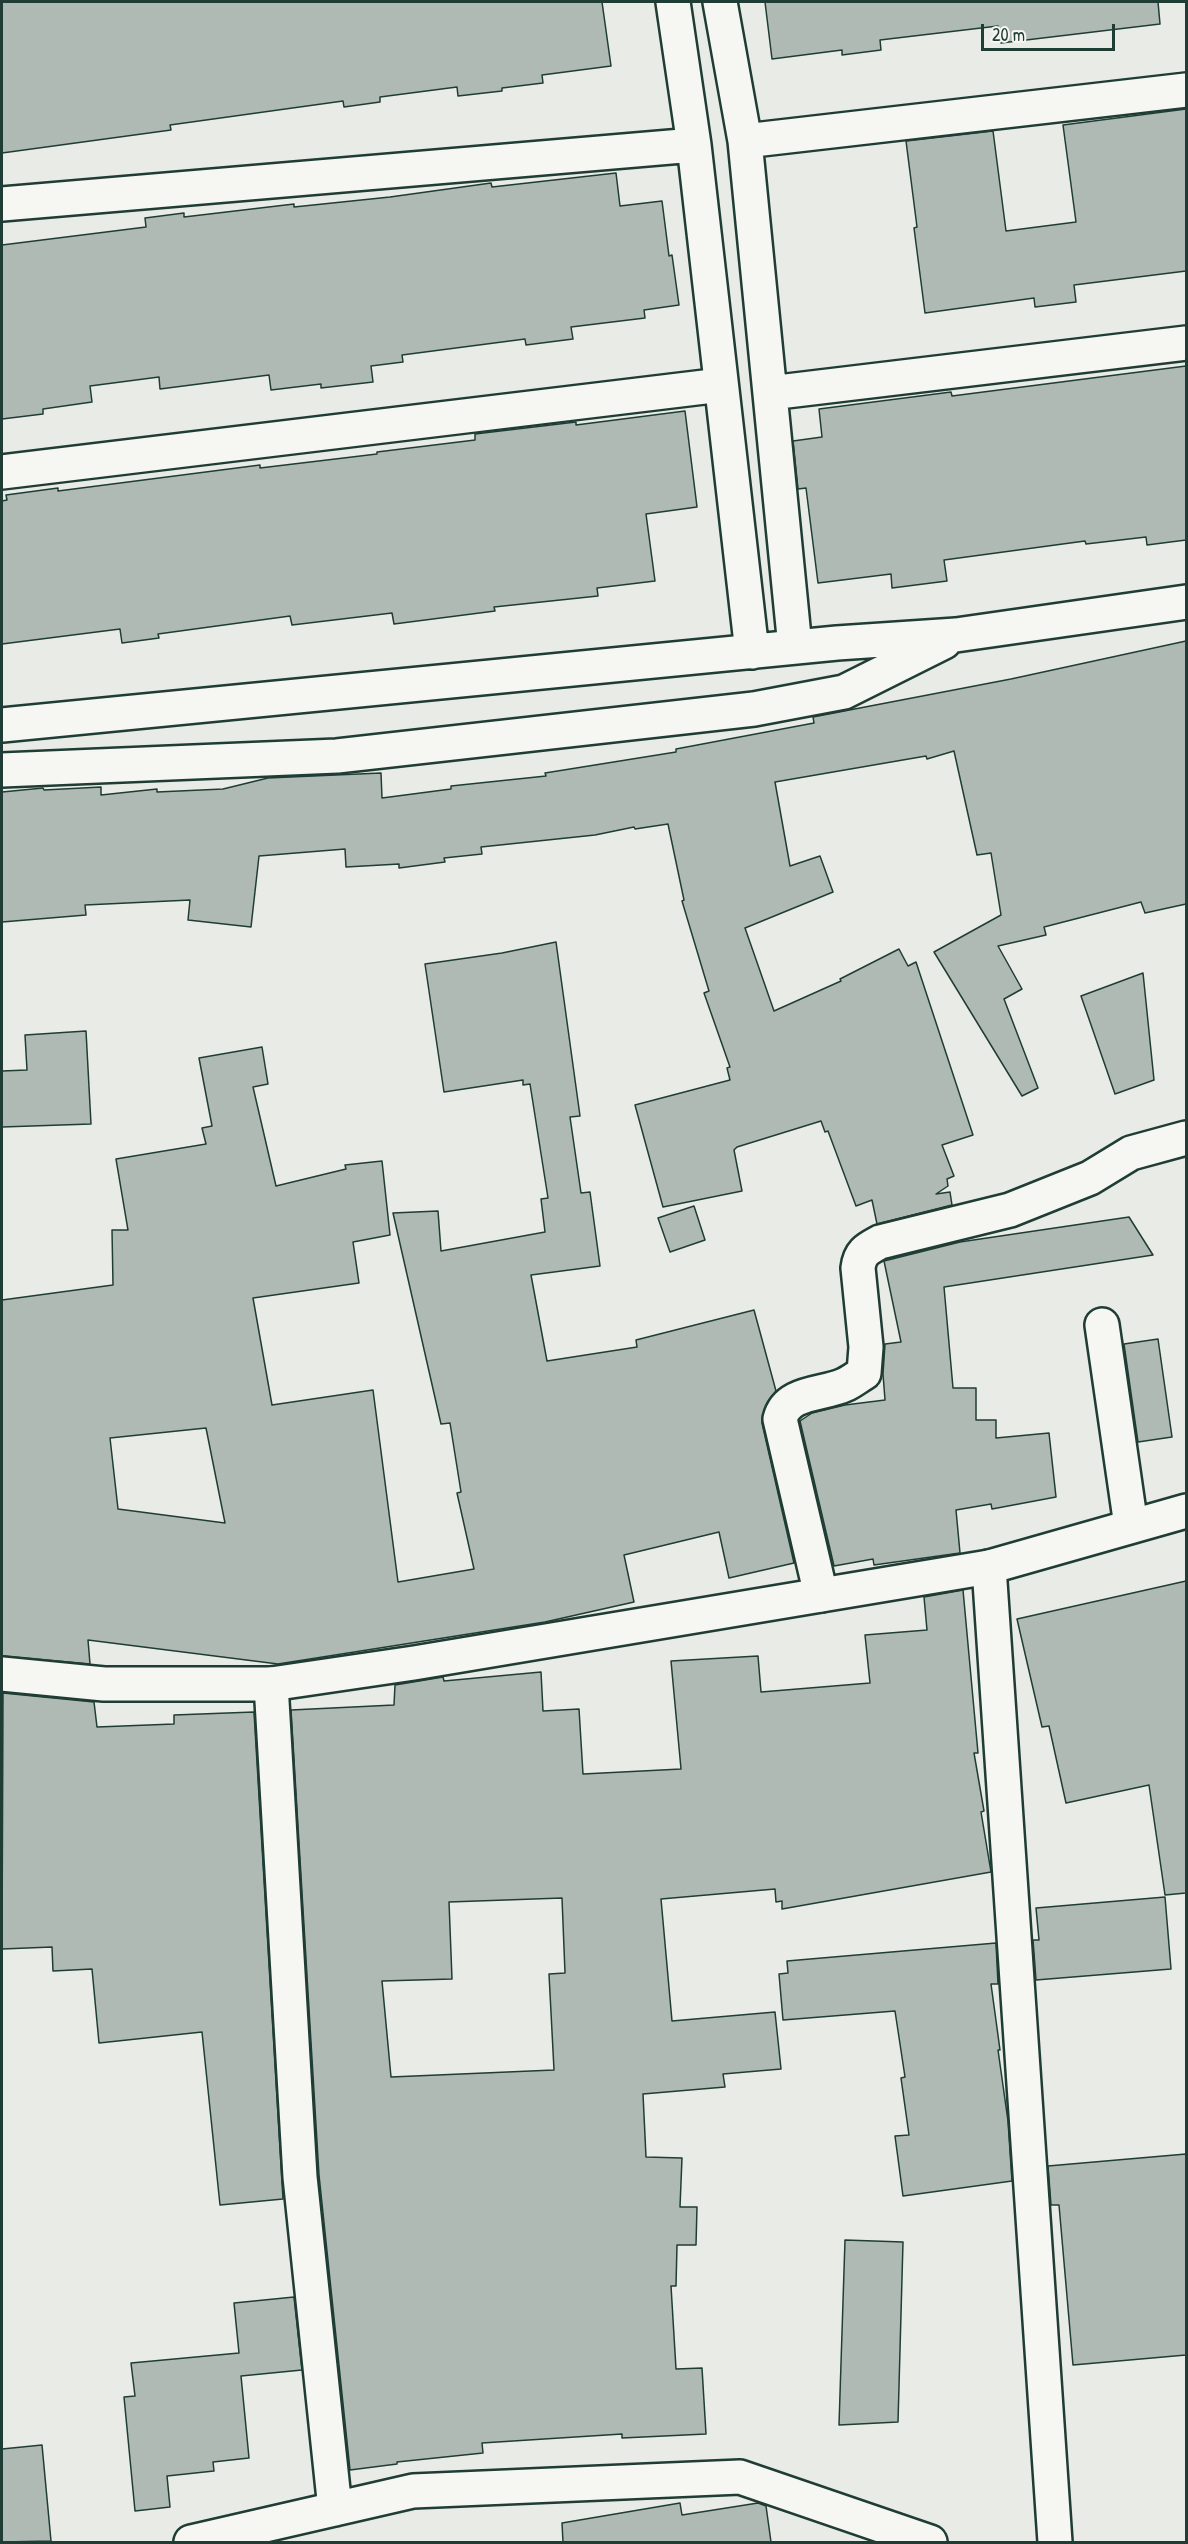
<!DOCTYPE html>
<html>
<head>
<meta charset="utf-8">
<style>
  body { margin:0 }
  #map { position:relative; width:1188px; height:2544px; overflow:hidden; background:#e9ebe7; font-family:"Patrick Hand",sans-serif }
  canvas { display:block }
  .frame { position:absolute; inset:0; border:3px solid #1f3d34; pointer-events:none }
  .scale { position:absolute; left:981px; top:24px; width:134px; height:27px; box-sizing:border-box; border:3px solid #1f3d34; border-top:0; padding-left:8px; font-size:18px; line-height:21px; white-space:nowrap; color:#1f3d34; -webkit-text-stroke:4px #f6f6f2; paint-order:stroke }
</style>
</head>
<body>
<div id="map">
<canvas width="1188" height="2544"></canvas>
<div class="frame"></div>
<div class="scale">20 m</div>
</div>
<script>
const ctx = document.querySelector('canvas').getContext('2d');
ctx.lineJoin = 'round';
function fill(path, color) { ctx.fillStyle = color; ctx.fill(path, 'evenodd'); }
function trace(path, color, width, dash) { ctx.strokeStyle = color; ctx.lineWidth = width; ctx.lineCap = dash ? 'butt' : 'round'; ctx.setLineDash(dash || []); ctx.stroke(path); }
const building = new Path2D(`
  M 2,2 L 602,2 L 611,66 L 542,75 L 543,83 L 502,88 L 502,91 L 458,96 L 457,87 L 380,97 L 380,102 L 344,107 L 343,101 L 170,125 L 171,130 L 2,153 Z
  M 765,2 L 1158,2 L 1160,24 L 1001,43 L 998,26 L 880,40 L 881,50 L 842,55 L 842,50 L 772,59 Z
  M 1186,109 L 1186,271 L 1074,285 L 1076,302 L 1035,307 L 1034,298 L 925,313 L 914,228 L 917,227 L 906,141 L 993,131 L 1006,231 L 1076,222 L 1063,125 Z
  M 616,173 L 620,206 L 662,201 L 669,256 L 672,255 L 679,305 L 644,310 L 645,318 L 571,327 L 573,339 L 526,345 L 525,339 L 402,355 L 403,362 L 371,366 L 373,382 L 321,388 L 321,384 L 271,390 L 269,375 L 160,389 L 159,377 L 90,386 L 92,402 L 43,409 L 43,414 L 2,419 L 2,245 L 146,227 L 145,218 L 184,213 L 184,217 L 294,204 L 294,207 L 390,197 L 491,183 L 492,187 Z
  M 1186,366 L 1186,540 L 1147,545 L 1146,537 L 1086,544 L 1085,541 L 944,560 L 947,581 L 892,588 L 891,574 L 818,583 L 806,488 L 798,489 L 793,441 L 822,437 L 819,409 L 951,392 L 952,396 Z
  M 685,411 L 697,507 L 646,514 L 655,581 L 597,588 L 598,596 L 494,607 L 495,611 L 394,624 L 392,613 L 292,625 L 290,616 L 158,634 L 159,638 L 122,643 L 120,629 L 2,644 L 2,501 L 7,500 L 6,495 L 58,488 L 58,491 L 260,465 L 260,468 L 377,454 L 377,452 L 475,440 L 475,434 L 576,422 L 576,425 Z
  M 1186,641 L 1186,904 L 1145,913 L 1141,902 L 1044,927 L 1046,935 L 998,946 L 1022,989 L 1004,999 L 1038,1088 L 1022,1096 L 934,952 L 1001,915 L 991,853 L 977,855 L 954,751 L 927,759 L 926,756 L 775,782 L 790,866 L 820,856 L 833,892 L 745,928 L 774,1011 L 841,981 L 840,979 L 899,949 L 908,966 L 916,962 L 973,1135 L 942,1145 L 954,1176 L 947,1179 L 948,1186 L 936,1194 L 950,1192 L 952,1205 L 877,1224 L 872,1200 L 856,1206 L 828,1131 L 825,1132 L 821,1121 L 737,1147 L 734,1150 L 742,1191 L 663,1207 L 635,1105 L 730,1080 L 727,1068 L 730,1067 L 704,993 L 709,991 L 682,901 L 684,900 L 668,824 L 635,829 L 634,827 L 595,835 L 481,847 L 482,854 L 444,858 L 445,862 L 399,868 L 399,864 L 346,867 L 345,849 L 259,856 L 251,927 L 188,920 L 190,900 L 85,905 L 86,915 L 2,922 L 2,792 L 43,788 L 44,790 L 101,787 L 101,795 L 157,789 L 157,792 L 223,789 L 268,778 L 381,773 L 382,798 L 451,789 L 451,786 L 546,776 L 545,773 L 676,752 L 676,749 L 814,723 L 813,717 L 1011,679 Z
  M 556,942 L 580,1116 L 570,1117 L 581,1193 L 590,1192 L 600,1266 L 531,1275 L 547,1361 L 637,1347 L 636,1340 L 754,1310 L 776,1391 L 767,1403 L 762,1423 L 794,1563 L 729,1578 L 719,1532 L 624,1555 L 634,1602 L 545,1622 L 278,1664 L 88,1640 L 90,1664 L 2,1656 L 2,1300 L 113,1285 L 112,1230 L 128,1230 L 116,1159 L 206,1144 L 202,1128 L 212,1126 L 199,1058 L 262,1047 L 268,1084 L 253,1087 L 276,1186 L 346,1169 L 345,1165 L 382,1161 L 390,1235 L 353,1242 L 359,1283 L 253,1298 L 272,1405 L 373,1390 L 398,1582 L 474,1569 L 457,1493 L 461,1492 L 450,1423 L 441,1424 L 393,1213 L 438,1211 L 441,1251 L 545,1232 L 541,1199 L 548,1198 L 530,1084 L 523,1085 L 523,1080 L 444,1092 L 425,964 L 502,953 ZM 206,1428 L 225,1523 L 118,1509 L 110,1438 Z
  M 1143,973 L 1154,1080 L 1115,1094 L 1081,996 Z
  M 86,1031 L 91,1124 L 2,1127 L 2,1071 L 27,1070 L 25,1035 Z
  M 694,1206 L 705,1240 L 670,1252 L 658,1218 Z
  M 1129,1217 L 1153,1255 L 944,1287 L 953,1388 L 976,1388 L 976,1420 L 996,1420 L 996,1438 L 1049,1433 L 1056,1497 L 992,1509 L 991,1504 L 956,1510 L 960,1553 L 874,1565 L 873,1559 L 834,1566 L 800,1421 L 812,1413 L 845,1405 L 885,1400 L 883,1374 L 885,1344 L 901,1342 L 884,1261 L 960,1242 Z
  M 1158,1339 L 1172,1437 L 1138,1442 L 1124,1344 Z
  M 1186,1581 L 1186,1893 L 1165,1895 L 1149,1785 L 1066,1803 L 1049,1726 L 1042,1727 L 1017,1619 Z
  M 963,1590 L 978,1753 L 974,1753 L 984,1811 L 981,1812 L 991,1872 L 782,1909 L 782,1901 L 776,1902 L 775,1889 L 661,1899 L 672,2021 L 775,2012 L 781,2069 L 723,2074 L 725,2087 L 643,2094 L 646,2157 L 682,2158 L 680,2207 L 697,2207 L 696,2245 L 677,2245 L 676,2286 L 671,2286 L 676,2369 L 702,2368 L 706,2434 L 622,2438 L 622,2434 L 482,2443 L 483,2453 L 397,2462 L 397,2464 L 350,2470 L 319,2175 L 291,1710 L 394,1705 L 395,1685 L 443,1677 L 444,1681 L 541,1672 L 543,1711 L 579,1709 L 583,1774 L 681,1769 L 671,1661 L 758,1656 L 761,1692 L 870,1683 L 865,1635 L 927,1630 L 924,1597 ZM 562,1898 L 565,1973 L 549,1974 L 554,2070 L 391,2077 L 382,1981 L 452,1979 L 449,1902 Z
  M 3,1693 L 94,1702 L 97,1727 L 174,1724 L 174,1715 L 254,1712 L 283,2199 L 220,2205 L 202,2032 L 99,2043 L 92,1969 L 53,1971 L 52,1947 L 2,1949 Z
  M 1165,1897 L 1171,1969 L 1036,1980 L 1033,1940 L 1039,1940 L 1036,1908 Z
  M 996,1943 L 998,1984 L 991,1984 L 1000,2050 L 998,2050 L 1008,2121 L 1012,2181 L 903,2196 L 895,2136 L 909,2135 L 901,2078 L 905,2077 L 895,2011 L 783,2020 L 779,1974 L 788,1973 L 787,1961 Z
  M 1186,2154 L 1186,2355 L 1073,2365 L 1059,2205 L 1051,2205 L 1048,2166 Z
  M 845,2240 L 903,2242 L 898,2422 L 839,2425 Z
  M 294,2297 L 302,2370 L 241,2376 L 249,2458 L 213,2462 L 214,2471 L 167,2476 L 170,2507 L 135,2511 L 124,2397 L 135,2396 L 131,2363 L 239,2353 L 234,2303 Z
  M 42,2445 L 51,2541 L 2,2542 L 2,2449 Z
  M 680,2503 L 682,2515 L 758,2503 L 766,2506 L 771,2542 L 563,2542 L 562,2523 Z`);
const street = new Path2D(`
  M 673,2 L 694,145 L 752,652
  M 720,2 L 745,141 L 795,647
  M 745,141 L 1186,90
  M 2,204 L 694,145
  M 770,393 L 1186,343
  M 2,472 L 721,385
  M 2,725 L 837,643 L 956,635 L 1186,602
  M 2,770 L 337,756 L 754,709 L 844,692 L 944,642
  M 1102,1325 L 1131,1526
  M 989,1567 L 1055,2542
  M 821,1595 L 780,1419 C 787,1391 822,1395 844,1385 C 851,1382 857,1377 864,1373 L 866,1347 L 858,1268 C 860,1252 867,1249 880,1242 L 1010,1210 L 1090,1178 L 1131,1153 L 1186,1138
  M 271,1684 L 300,2177 L 335,2509
  M 191,2542 L 413,2491 L 740,2477 L 930,2542`);
const secondary = new Path2D(`
  M 2,1674 L 104,1684 L 271,1684 L 414,1663 L 989,1567 L 1186,1511`);
fill(building, '#b0bab5');
trace(building, '#1f3d34', 1.5);
trace(street, '#1f3d34', 38);
trace(secondary, '#1f3d34', 38);
trace(street, '#f6f6f2', 33);
trace(secondary, '#f6f6f2', 33);
</script>
</body>
</html>
